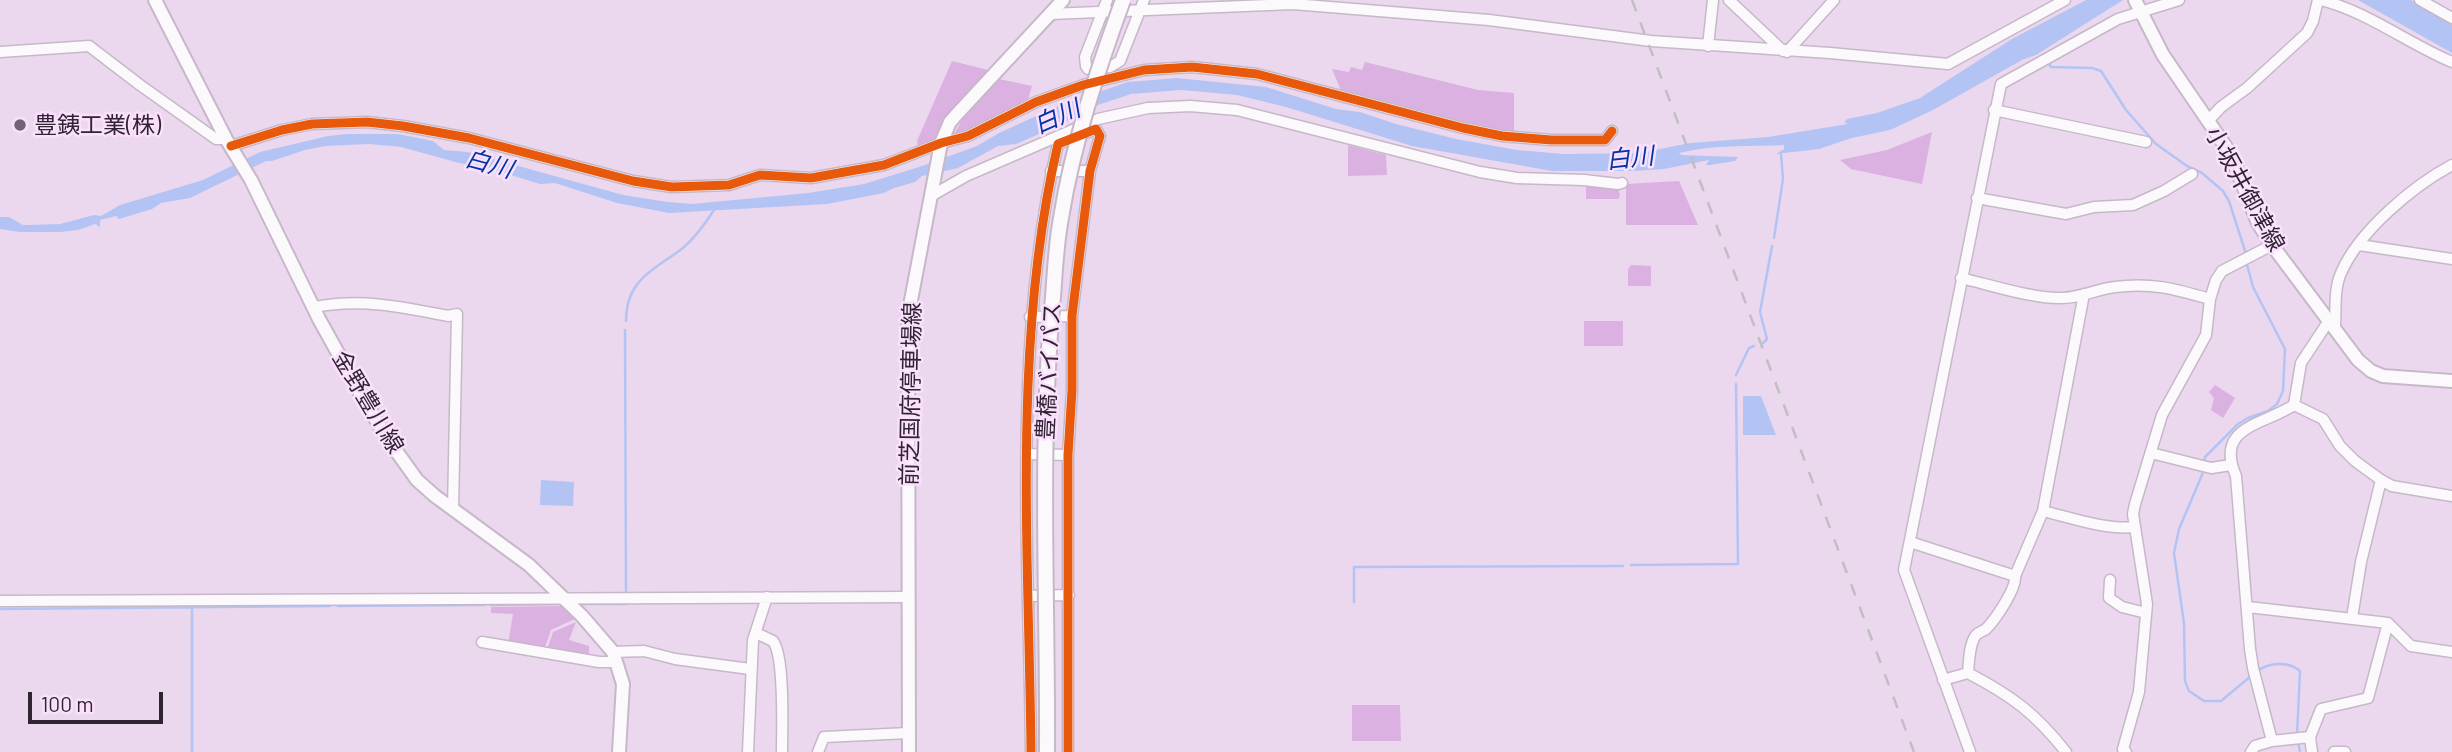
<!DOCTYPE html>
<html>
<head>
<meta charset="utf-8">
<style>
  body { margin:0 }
  #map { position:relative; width:2452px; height:752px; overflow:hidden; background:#ebd8ee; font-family:Barlow,sans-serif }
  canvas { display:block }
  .scale { position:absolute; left:28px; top:692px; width:135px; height:32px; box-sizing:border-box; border:4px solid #302432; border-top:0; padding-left:9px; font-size:21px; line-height:24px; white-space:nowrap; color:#302432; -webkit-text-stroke:5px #fbe0fe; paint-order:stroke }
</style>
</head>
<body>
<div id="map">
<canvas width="2452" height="752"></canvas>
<div class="scale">100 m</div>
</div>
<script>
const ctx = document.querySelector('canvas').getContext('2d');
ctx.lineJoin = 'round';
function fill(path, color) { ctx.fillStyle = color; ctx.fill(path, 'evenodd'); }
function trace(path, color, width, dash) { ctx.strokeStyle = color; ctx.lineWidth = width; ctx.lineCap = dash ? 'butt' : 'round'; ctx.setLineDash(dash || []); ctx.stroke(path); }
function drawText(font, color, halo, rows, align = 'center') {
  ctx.font = font + ' Barlow,"Noto Sans JP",sans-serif'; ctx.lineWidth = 5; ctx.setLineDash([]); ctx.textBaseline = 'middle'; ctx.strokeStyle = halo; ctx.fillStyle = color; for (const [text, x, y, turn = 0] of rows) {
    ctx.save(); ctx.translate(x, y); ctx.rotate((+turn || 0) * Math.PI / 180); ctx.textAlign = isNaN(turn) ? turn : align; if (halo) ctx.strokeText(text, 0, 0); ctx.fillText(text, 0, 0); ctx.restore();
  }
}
const green = new Path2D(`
  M 952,61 L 988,70 L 945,119 L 935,143 L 918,147 L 917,141 Z
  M 1365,62 L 1478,90 L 1514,93 L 1514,133 L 1464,125 L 1342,93 L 1332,69 L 1349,72 L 1351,67 L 1362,70 Z
  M 999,79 L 1032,86 L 1028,100 L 966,135 L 952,138 L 964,116 Z
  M 1932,132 L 1922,184 L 1851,169 L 1840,160 L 1887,150 Z
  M 1348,145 L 1386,155 L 1387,175 L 1348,176 Z
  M 1679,181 L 1698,225 L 1626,225 L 1626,184 Z
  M 1586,184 L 1618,187 L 1620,196 L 1618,199 L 1586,199 Z
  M 1631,265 L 1651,266 L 1651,286 L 1628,286 L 1628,269 Z
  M 1584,321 L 1623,321 L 1623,346 L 1584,346 Z
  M 2215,385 L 2235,398 L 2223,418 L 2211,410 L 2214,398 L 2209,392 Z
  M 565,606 L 577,618 L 551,630 L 544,650 L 508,644 L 513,614 L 491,613 L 491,607 Z
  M 576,622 L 569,640 L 589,646 L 589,657 L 547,650 L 553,632 Z
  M 1352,705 L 1400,705 L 1401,741 L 1352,741 Z`);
const water = new Path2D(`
  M 2086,0 L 2123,0 L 2036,55 L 2022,60 L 1933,110 L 1890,130 L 1852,138 L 1819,149 L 1776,154 L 1784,149 L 1784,145 C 1749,147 1714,144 1679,153 L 1681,155 L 1738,157 L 1735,161 L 1710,165 L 1706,165 L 1709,160 L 1664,169 L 1633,171 L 1552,171 L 1412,146 L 1286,107 L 1237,95 L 1181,90 L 1131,94 L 1098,105 L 1060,125 L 1016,144 L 998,146 L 958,168 L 922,176 L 915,182 L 894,188 L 884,193 L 827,204 L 669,213 L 617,203 L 555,183 L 540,184 L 485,167 L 459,163 L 401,147 L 369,144 L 325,146 L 305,150 L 272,161 L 266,161 L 190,198 L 161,203 L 152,209 L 119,219 L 116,216 L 100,220 L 100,227 L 95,224 L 78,230 L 60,232 L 20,232 L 0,229 L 0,217 L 9,217 L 23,225 L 30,225 L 60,224 L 94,215 L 101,216 L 120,205 L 203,180 L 260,152 L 328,136 L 347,134 L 398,134 L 433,141 L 444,150 L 468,152 L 623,195 L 668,202 L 692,204 L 808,193 L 864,184 L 919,167 L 977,146 L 999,133 L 1056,107 L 1119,85 L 1128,82 L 1177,78 L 1266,87 L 1336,109 L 1360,112 L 1396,124 L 1456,139 L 1517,150 L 1564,154 L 1640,153 L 1690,143 L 1768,137 L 1848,124 L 1844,122 L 1847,119 L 1877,113 L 1920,98 L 2012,39 Z
  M 2358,0 L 2411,0 L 2452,23 L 2452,53 Z
  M 1743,396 L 1761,396 L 1776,435 L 1743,435 Z
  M 541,480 L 574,482 L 573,506 L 540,505 Z`);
const stream = new Path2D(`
  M 2049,64 L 2051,67 L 2092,68 L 2101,71 L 2126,110 L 2156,144 L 2187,166 L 2202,173 L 2223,191 L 2229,201 L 2246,254
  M 1774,238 L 1783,179 L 1781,154
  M 2246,261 L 2253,287 L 2285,349 L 2283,391 L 2277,404 L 2268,411 L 2248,418 L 2238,424 L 2205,457 L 2202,475 L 2179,529 L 2174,553 L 2184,623 L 2185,681 L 2189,691 L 2204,701 L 2221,701 L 2251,676
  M 626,321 C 626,279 654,270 683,248 C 696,237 705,224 714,210
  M 625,330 L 626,594
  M 1763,343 L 1767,339 L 1760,312 L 1772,246
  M 1736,375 L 1749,348 L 1754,346
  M 1631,565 L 1738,564 L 1736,384
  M 1354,602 L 1354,567 L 1623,566
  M 577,604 L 626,604 L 626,602
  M 491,605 L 561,604
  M 338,606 L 484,605
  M 192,608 L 192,752
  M 0,609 L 330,606
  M 2256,672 C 2267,663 2288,660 2300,671 L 2297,735
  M 2298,741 L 2300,752`);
const minor = new Path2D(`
  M 1107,0 L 1085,57 L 1086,66 L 1088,69 L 1110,67 L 1120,61 L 1144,0
  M 1729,0 L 1783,51
  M 2321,0 C 2368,12 2407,43 2452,62
  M 2420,0 L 2452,18
  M 1050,14 L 1293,4 L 1489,20 L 1651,41 L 1830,53 L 1948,64 L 2065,0
  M 1708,46 L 1713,0
  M 0,52 L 89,46 L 140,85 L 216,139 L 226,139
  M 1787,52 L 1834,0
  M 1994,110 L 2146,142
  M 2208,121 L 2221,107 L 2247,88 L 2307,33 L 2313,21 L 2318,0
  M 231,146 L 282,130 L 312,124 L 367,122 L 403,126 L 469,138 L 633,181 L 672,187 L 729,185 L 760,175 L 811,178 L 884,165 L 941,143 L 968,136 L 1036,102 L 1083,85 L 1144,70 L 1192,67 L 1257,74 L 1463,128 L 1502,136 L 1551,140 L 1605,140 L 1612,131
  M 1051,171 L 1090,171
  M 931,196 L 966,176 L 1098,119 L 1148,108 L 1190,106 L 1237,110 L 1480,172 L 1517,178 L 1584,180 L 1618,184 L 1622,183
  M 1977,198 L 2066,214 L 2094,207 L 2133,205 L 2164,191 L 2192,174
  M 2359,245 L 2452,259
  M 1961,278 C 1991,285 2033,299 2062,298 C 2080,298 2097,289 2115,287 C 2151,282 2175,289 2210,299
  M 315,307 C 360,298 403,307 448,316 L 457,314 L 453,510
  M 1030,317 L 1072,316
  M 2335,326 C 2336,309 2334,288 2341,273 C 2359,231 2413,186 2452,165
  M 2294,405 L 2323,419 L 2340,446 L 2355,461 L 2381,480 L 2392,486 L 2452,496
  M 2151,453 L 2211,468 L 2231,465
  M 1027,454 L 1068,455
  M 2043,511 C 2072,518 2105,530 2135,527
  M 1910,542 L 2015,576 L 2043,511 L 2084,294
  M 2110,580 L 2109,598 L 2122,607 L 2146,613
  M 1029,596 L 1069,595
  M 0,601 L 909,597
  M 2248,607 L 2388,623 L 2411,646 L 2452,652
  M 2352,618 L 2361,562 L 2381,480
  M 756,633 L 773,641 C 785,657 782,729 782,752
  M 482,642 L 599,662 L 616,662
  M 613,652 L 644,651 L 675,659 L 750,669
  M 1968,673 C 1969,662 1969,644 1976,635 C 1979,632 1983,631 1986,629 C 1995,620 2017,588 2015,576
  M 1943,680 L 1968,673 C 2012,696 2035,713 2066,752
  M 2272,741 L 2253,668 L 2250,649 L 2236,476 C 2214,426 2264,425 2294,405 L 2301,363 L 2330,319
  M 748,752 L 753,640 L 767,597
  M 818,752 L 824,737 L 909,733
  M 1031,752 C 1029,552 1012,339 1058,144 L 1096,129 L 1100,136 L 1090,171 L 1072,316 L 1072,390 L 1068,455 L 1068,752
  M 1970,752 L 1904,570 L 2001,84 L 2118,19 L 2179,0
  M 2126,752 L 2123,749 L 2139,692 L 2147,604 L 2133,514 L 2135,504 L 2162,415 L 2206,335 L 2210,299 L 2216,280 L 2222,271 L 2272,245
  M 2251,752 L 2255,746 L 2272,741 L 2310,737
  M 2312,752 L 2310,737 L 2321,709 L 2368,698 L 2388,623
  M 2334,752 L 2345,752`);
const major = new Path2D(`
  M 155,0 L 226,139 L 251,180 L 319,319 L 364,400 L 389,441 L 417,480 L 435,496 L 529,565 L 582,616 L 613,652 L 623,684 L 619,752
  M 2135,0 L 2163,55 L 2230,153 L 2258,223 L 2272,245 L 2358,360 L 2371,371 L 2383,376 L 2452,381
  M 909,752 L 908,316 L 941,143 L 950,122 L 958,113 L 1063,0`);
const rail = new Path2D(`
  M 1632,0 L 1914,752`);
const highwayBridge = new Path2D(`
  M 1047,752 C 1048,601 1039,448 1053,297 C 1055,271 1056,244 1061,218 C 1073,143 1097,72 1123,0`);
const cycleway = new Path2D(`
  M 231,146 L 282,130 L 312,124 L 367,122 L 403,126 L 469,138 L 633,181 L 672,187 L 729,185 L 760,175 L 811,178 L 884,165 L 941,143 L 968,136 L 1036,102 L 1083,85 L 1144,70 L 1192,67 L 1257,74 L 1463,128 L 1502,136 L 1551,140 L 1605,140 L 1612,131
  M 1031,752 C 1029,552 1012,339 1058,144 L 1096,129 L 1100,136 L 1090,171 L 1072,316 L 1072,390 L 1068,455 L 1068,752`);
const markers = [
  [20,125,7,"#716374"]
];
const poiNames = [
  ["豊銕工業(株)",34,125]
];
const streetNames = [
  ["小坂井御津線",2245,189,61],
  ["豊橋バイパス",1049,371,-87],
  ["前芝国府停車場線",911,394,-89],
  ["金野豊川線",368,402,59]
];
const waterNames = [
  ["白川",1057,117,-24],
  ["白川",1630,158,-6],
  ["白川",489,164,15]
];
fill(green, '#dbb1e1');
fill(water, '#b3c4f4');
trace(stream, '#b3c4f4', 2.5);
trace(minor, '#c6b8c8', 13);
trace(major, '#c6b8c8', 16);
trace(minor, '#fcf9fc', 10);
trace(major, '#fcf9fc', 12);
trace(rail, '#c1bdc2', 2.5, [12, 12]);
trace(highwayBridge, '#c6b8c8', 18, []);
trace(highwayBridge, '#fcf9fc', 14);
trace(cycleway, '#e8590c', 9);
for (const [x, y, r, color] of markers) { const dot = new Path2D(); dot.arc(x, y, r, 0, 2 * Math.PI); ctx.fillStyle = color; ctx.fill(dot); trace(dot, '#fbe0fe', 2.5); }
drawText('23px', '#302432', '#fbe0fe', poiNames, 'left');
drawText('23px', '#302432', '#fbe0fe', streetNames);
drawText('italic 24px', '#0235a5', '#fbe0fe', waterNames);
</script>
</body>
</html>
